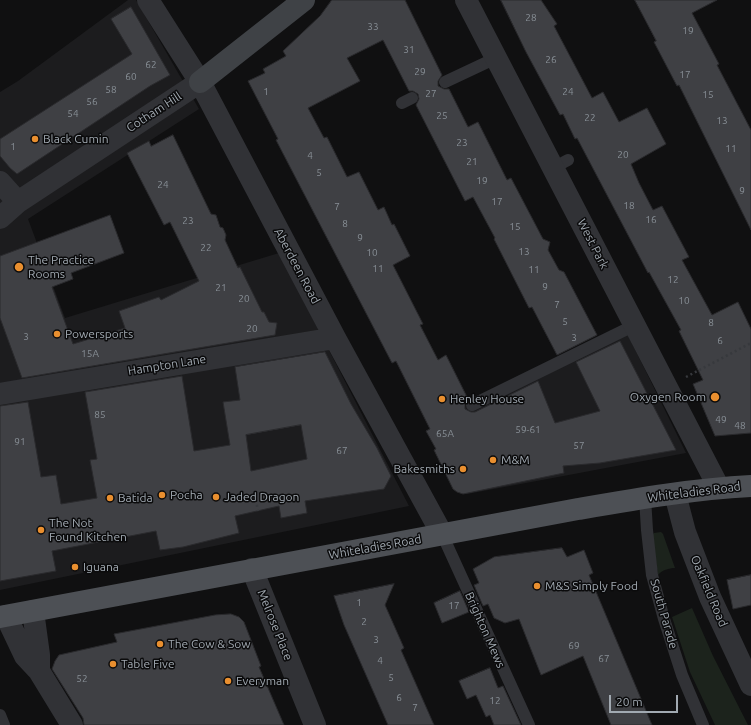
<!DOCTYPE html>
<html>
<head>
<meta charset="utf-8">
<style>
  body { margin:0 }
  #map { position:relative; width:751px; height:725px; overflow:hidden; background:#101011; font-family:Ubuntu,sans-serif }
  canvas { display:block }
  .scale { position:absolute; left:609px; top:695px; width:69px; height:18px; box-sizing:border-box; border:2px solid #a1a9b1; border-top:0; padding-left:5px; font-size:12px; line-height:14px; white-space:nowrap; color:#a1a9b1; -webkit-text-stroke:3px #0b0b0c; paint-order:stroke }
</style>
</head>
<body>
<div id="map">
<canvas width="751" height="725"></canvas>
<div class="scale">20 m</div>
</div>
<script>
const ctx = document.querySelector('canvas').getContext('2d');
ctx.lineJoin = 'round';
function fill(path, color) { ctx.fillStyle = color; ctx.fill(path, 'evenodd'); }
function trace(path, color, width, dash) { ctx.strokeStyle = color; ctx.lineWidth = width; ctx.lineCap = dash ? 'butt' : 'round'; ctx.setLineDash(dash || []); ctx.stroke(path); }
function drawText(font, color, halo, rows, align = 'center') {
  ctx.font = font + ' Ubuntu,sans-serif'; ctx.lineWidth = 3; ctx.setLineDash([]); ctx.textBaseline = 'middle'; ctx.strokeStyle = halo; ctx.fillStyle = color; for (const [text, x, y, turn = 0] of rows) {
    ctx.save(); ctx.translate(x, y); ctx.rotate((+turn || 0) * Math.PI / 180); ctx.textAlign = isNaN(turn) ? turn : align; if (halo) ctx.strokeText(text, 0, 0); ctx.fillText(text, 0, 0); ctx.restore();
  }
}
const built = new Path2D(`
  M 128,0 L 136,0 L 199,109 L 28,219 L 65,318 L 279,253 L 409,506 L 0,590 L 0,92 L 18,81 Z
  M 625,329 L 686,453 L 467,494 L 430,425 Z`);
const green = new Path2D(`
  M 661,532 L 663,534 L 675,568 C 669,568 662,570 658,575 L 652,535 L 654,533 Z
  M 692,608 L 713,656 L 748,725 L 715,725 L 690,672 L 672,617 Z`);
const building = new Path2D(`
  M 332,0 L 405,0 L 442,75 L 438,81 L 438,86 L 444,89 L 449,89 L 468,127 L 478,122 L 507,180 L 511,178 L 543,239 L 550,242 L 548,250 L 559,270 L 564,272 L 597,335 L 557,355 L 532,307 L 529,308 L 494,239 L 495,238 L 473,197 L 465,201 L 416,105 L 419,99 L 418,94 L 413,91 L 409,91 L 383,40 L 347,58 L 360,81 L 308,108 L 324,138 L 327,137 L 347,177 L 359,172 L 378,210 L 384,207 L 392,225 L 394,224 L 410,256 L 393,265 L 423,324 L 420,325 L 438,360 L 446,355 L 468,399 L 465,404 L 465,409 L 471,412 L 475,412 L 538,381 L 555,423 L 600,411 L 576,362 L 620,341 L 676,450 L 600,463 L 563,466 L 564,473 L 463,494 L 457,492 L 453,489 L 434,450 L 436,449 L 426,431 L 430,429 L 396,361 L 392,363 L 276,140 L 278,139 L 248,81 L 265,73 L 263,69 L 286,56 L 283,51 L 320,16 Z
  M 501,0 L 541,0 L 557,24 L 554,26 L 592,98 L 603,92 L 619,122 L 647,108 L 666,144 L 631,164 L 639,183 L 653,210 L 662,206 L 689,257 L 682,260 L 712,315 L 738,302 L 751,329 L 751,433 L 715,436 L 693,384 L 703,380 L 679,331 L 681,330 L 649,272 L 648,273 L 577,138 L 575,139 L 563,114 L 560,115 L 526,52 Z
  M 635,0 L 717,0 L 692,13 L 719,64 L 717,65 L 751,130 L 751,230 L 679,85 L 677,86 L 654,42 L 656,41 Z
  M 131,7 L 170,75 L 150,86 L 17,174 L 10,168 L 0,156 L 0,139 L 132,54 L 111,19 Z
  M 173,135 L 211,214 L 216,215 L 220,227 L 223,228 L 226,235 L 225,240 L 238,268 L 240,267 L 262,312 L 264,312 L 269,322 L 277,323 L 275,335 L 22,378 L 0,318 L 0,256 L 110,215 L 124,253 L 71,273 L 73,279 L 52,287 L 73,344 L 125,328 L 119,311 L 159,297 L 161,300 L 199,281 L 170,222 L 164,225 L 127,153 L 149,141 L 151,146 Z
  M 325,352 L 351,404 L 377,448 L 391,476 L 384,489 L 305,501 L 307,513 L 281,518 L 279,506 L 235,516 L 239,533 L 183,547 L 160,550 L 156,531 L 52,551 L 56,571 L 0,581 L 0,406 L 28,402 L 41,477 L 56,475 L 61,504 L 97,498 L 90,460 L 97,459 L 85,392 L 182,376 L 194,451 L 230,445 L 223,402 L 240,400 L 235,367 ZM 301,425 L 307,459 L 251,471 L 246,435 Z
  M 562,548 L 567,557 L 584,550 L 593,573 L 589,575 L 652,725 L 611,725 L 583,656 L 541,675 L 519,619 L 505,623 L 494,618 L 488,604 L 483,606 L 474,585 L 479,583 L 473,569 L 494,557 Z
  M 751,575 L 751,605 L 733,609 L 727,580 Z
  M 394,584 L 385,605 L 404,648 L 401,650 L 434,725 L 388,725 L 344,625 L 334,596 Z
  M 460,591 L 469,612 L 442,623 L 434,603 Z
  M 231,614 L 239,617 L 244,622 L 261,666 L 259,667 L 284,725 L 84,725 L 83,718 L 52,669 L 55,661 L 59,655 L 117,642 L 114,634 L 215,615 Z
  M 490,668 L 498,688 L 503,686 L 521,725 L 494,725 L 490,715 L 486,717 L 476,695 L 467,699 L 459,681 Z`);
const path = new Path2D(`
  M 686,377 L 751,343
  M 255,495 L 258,511`);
const lane = new Path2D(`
  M 445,82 L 496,58
  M 402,103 L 412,98
  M 553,168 L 568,160
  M 472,405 L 635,325
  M 645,498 L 647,530 L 652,575 L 664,619 L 682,675 L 703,725
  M 442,534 L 529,725
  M 0,715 L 4,725`);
const street = new Path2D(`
  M 148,0 L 200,82 L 335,338 L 442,534
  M 466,0 L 719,488
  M 0,182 L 18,202
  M 0,218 L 18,202 L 200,82
  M 0,394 L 335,338
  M 675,494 L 685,532 L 710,597 L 751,685
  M 252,569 L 315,725
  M 33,611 L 39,655 L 39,671
  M 6,616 L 25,656 L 39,671 L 72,725`);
const secondary = new Path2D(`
  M 200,82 L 304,0`);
const primary = new Path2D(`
  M 0,617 L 578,509 C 636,499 693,489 751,486`);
const markers = [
  [35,139,4,"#e98f2f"],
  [19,267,5,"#e98f2f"],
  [57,334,4,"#e98f2f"],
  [715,397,5,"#e98f2f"],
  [442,399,4,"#e98f2f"],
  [493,460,4,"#e98f2f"],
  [463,469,4,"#e98f2f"],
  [162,495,4,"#e98f2f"],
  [216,497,4,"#e98f2f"],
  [110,498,4,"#e98f2f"],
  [41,530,4,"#e98f2f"],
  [75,567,4,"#e98f2f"],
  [537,586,4,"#e98f2f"],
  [160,644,4,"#e98f2f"],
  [113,664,4,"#e98f2f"],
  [228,681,4,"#e98f2f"]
];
const numberNames = [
  ["28",531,18],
  ["33",373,27],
  ["19",688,31],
  ["31",409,50],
  ["26",551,60],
  ["62",151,65],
  ["29",420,72],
  ["17",685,75],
  ["60",131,77],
  ["58",111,90],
  ["1",266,92],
  ["24",568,92],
  ["27",431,94],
  ["15",708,95],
  ["56",92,102],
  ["54",73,114],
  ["25",442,116],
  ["22",590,118],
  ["13",722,121],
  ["23",462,143],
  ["1",13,147],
  ["11",731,149],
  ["20",623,155],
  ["4",310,156],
  ["21",472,162],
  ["5",319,173],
  ["19",482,181],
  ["24",163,185],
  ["9",742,191],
  ["17",497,202],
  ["18",629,206],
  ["7",337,207],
  ["16",651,220],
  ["23",188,221],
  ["8",345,224],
  ["15",515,227],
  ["9",360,238],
  ["22",206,248],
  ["13",524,252],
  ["10",372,253],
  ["11",378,269],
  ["11",534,270],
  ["12",673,280],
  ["9",545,287],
  ["21",221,288],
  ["20",244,299],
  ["10",684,301],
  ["7",557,305],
  ["5",565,322],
  ["8",711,323],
  ["20",252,329],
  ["3",26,337],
  ["3",574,338],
  ["6",720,341],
  ["15A",90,354],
  ["85",100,415],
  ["49",721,420],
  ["48",740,426],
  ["59-61",528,430],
  ["65A",445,434],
  ["91",20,442],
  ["57",579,446],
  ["67",342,451],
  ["1",359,603],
  ["17",454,606],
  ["2",364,622],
  ["3",376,640],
  ["69",574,646],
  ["67",604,659],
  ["4",380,661],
  ["5",391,678],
  ["52",82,679],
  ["6",399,698],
  ["12",495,701],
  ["7",415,708]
];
const streetNames = [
  ["Cotham Hill",154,112,-33],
  ["West Park",593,244,63],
  ["Aberdeen Road",297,266,62],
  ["Hampton Lane",167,365,-9],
  ["Whiteladies Road",694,492,-7],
  ["Whiteladies Road",375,547,-10],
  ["Oakfield Road",709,591,67],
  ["South Parade",664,614,74],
  ["Melrose Place",275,625,68],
  ["Brighton Mews",485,630,66]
];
const poiNames = [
  ["Black Cumin",43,139],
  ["The Practice",28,260],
  ["Rooms",28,274],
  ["Powersports",65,334],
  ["Oxygen Room",706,397,"right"],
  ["Henley House",450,399],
  ["M&M",501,460],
  ["Bakesmiths",455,469,"right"],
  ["Pocha",170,495],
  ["Jaded Dragon",224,497],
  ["Batida",118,498],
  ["The Not",49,523],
  ["Found Kitchen",49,537],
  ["Iguana",83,567],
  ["M&S Simply Food",545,586],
  ["The Cow & Sow",168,644],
  ["Table Five",121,664],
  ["Everyman",236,681]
];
fill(built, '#1c1c1e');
fill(green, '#1c231c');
fill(building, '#3f4044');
trace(building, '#2a2a2d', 1);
trace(path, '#37393d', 2.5, [2, 3]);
trace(lane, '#313236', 12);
trace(street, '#313236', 22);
trace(secondary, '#3f4246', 22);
trace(primary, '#4d5055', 22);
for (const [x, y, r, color] of markers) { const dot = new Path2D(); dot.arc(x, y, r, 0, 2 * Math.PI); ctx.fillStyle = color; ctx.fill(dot); trace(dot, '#0b0b0c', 1.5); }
drawText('10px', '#888f96', null, numberNames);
drawText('12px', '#a1a9b1', '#0b0b0c', streetNames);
drawText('12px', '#a1a9b1', '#0b0b0c', poiNames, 'left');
</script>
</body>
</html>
